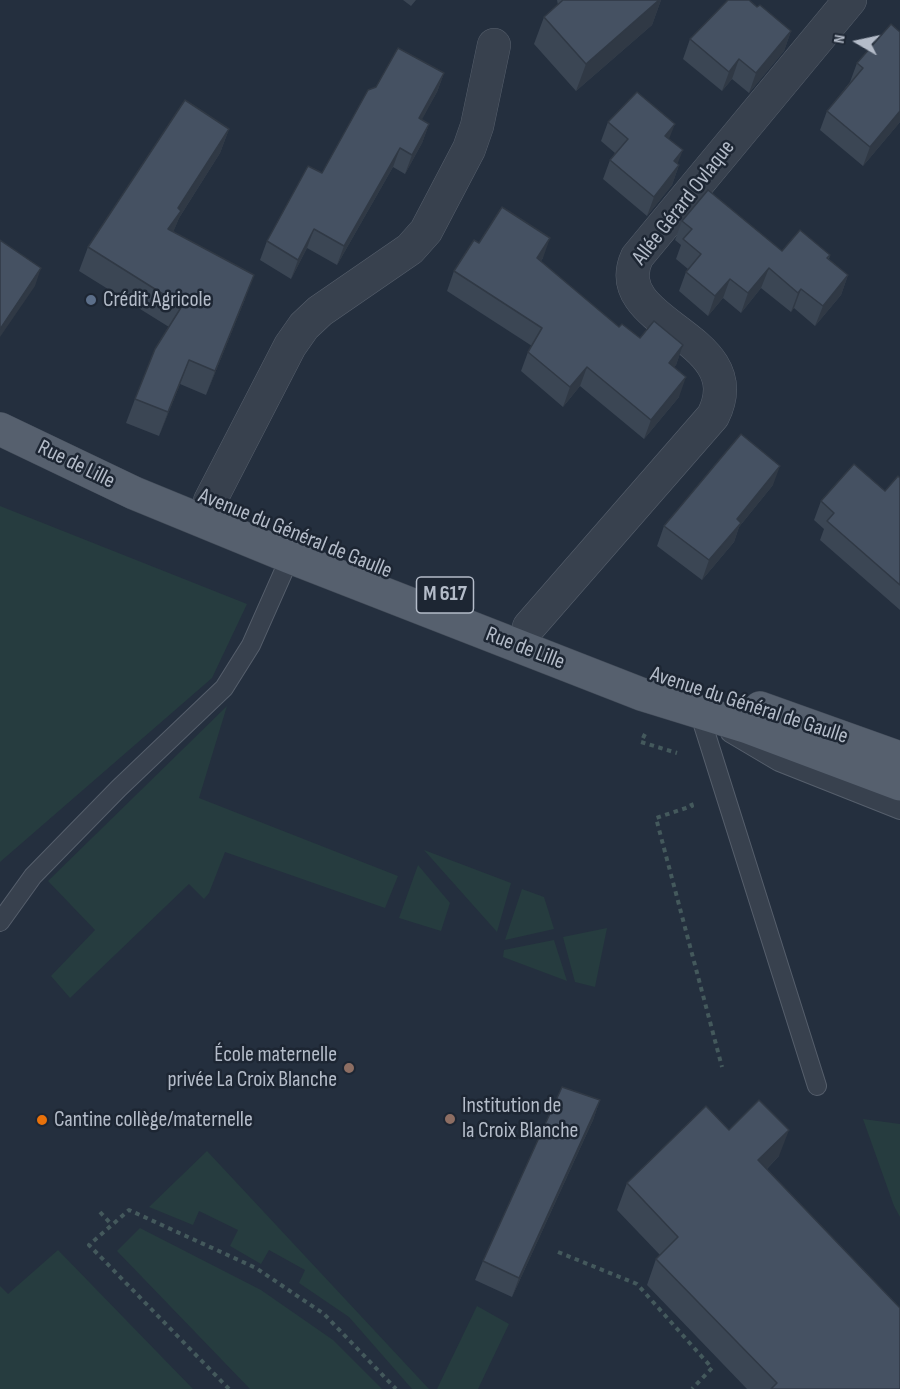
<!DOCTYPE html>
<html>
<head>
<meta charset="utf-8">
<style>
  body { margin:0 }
  #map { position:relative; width:900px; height:1389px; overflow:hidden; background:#242f3e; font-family:"Sofia Sans Condensed",sans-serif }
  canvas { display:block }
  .north { position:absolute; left:828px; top:12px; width:60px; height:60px; -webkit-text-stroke:4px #1d2633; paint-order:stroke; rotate:279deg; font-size:16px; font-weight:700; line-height:24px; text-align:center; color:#b4bcc9 }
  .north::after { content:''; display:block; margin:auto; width:21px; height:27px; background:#b4bcc9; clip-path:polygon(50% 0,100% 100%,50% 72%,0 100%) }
</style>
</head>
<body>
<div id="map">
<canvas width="900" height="1389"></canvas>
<div class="north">N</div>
</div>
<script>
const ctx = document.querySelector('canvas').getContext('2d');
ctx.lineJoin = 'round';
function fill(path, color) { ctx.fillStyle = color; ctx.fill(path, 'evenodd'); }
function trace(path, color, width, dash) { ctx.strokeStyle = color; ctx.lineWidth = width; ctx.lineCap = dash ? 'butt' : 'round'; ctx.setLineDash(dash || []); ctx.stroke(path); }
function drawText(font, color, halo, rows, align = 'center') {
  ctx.font = font + ' "Sofia Sans Condensed",sans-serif'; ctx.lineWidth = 5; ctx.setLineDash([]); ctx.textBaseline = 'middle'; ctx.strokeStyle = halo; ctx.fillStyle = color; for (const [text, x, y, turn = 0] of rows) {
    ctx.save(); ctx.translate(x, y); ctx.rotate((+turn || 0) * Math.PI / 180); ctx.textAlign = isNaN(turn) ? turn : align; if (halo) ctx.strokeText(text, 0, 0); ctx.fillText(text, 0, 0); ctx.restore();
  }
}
const green = new Path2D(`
  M 0,506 L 247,604 L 212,678 L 0,862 Z
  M 227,706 L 199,798 L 398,876 L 385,908 L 225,852 L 209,893 L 204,899 L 189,884 L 70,998 L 51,976 L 95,930 L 48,881 Z
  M 424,850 L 511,883 L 497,932 Z
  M 418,865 L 450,903 L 441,931 L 399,918 Z
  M 522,889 L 544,897 L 554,929 L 505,940 Z
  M 607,928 L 595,987 L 575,982 L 563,937 Z
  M 554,940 L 567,981 L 503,957 L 504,950 Z
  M 863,1119 L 900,1124 L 900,1217 L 894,1206 Z
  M 207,1151 L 429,1389 L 412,1389 L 349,1317 L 299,1283 L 305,1270 L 269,1250 L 261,1264 L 230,1246 L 238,1230 L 199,1211 L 193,1225 L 149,1207 Z
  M 140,1228 L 261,1290 L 333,1340 L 382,1389 L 250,1389 L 117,1251 Z
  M 58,1250 L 193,1389 L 0,1389 L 0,1286 L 8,1294 Z
  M 477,1306 L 509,1324 L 478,1389 L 437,1389 Z`);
const path = new Path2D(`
  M 645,734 L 641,742 L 677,753
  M 691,803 L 692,806 L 656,818 L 722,1067
  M 100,1212 L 112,1225
  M 558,1252 L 637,1284 L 712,1368 L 692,1389
  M 229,1389 L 89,1245 L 129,1210 L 256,1268 L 324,1314 L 396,1389`);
const service = new Path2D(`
  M 699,712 L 817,1086
  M 730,733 L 779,762 L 900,810
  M 0,922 L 33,876 L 119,788 L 224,688 L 251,645 L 290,557`);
const minor = new Path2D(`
  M 210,501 L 290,346 L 304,326 L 320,311 L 410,249 L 426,231 L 469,149 L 477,126 L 494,45
  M 529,627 L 713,416 C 753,335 606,326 637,257 L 850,0`);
const primary = new Path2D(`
  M 0,429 L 134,493 L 290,557 L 641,694 L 748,727 L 900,784
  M 760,708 L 900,758`);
const wall = new Path2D(`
  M 403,0 L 416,0 L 411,6 Z
  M 557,0 L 661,0 L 652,25 L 576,91 L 534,44 L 544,17 L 558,5 Z
  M 757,7 L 791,31 L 784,51 L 749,93 L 732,79 L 722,91 L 683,59 L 690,39 Z
  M 900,32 L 900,122 L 863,166 L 820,130 L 827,111 L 850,82 L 857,63 Z
  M 444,73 L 437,92 L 421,120 L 429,124 L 422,143 L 405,174 L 393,167 L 337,265 L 307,248 L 291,279 L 260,260 L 267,241 Z
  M 608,122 L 669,139 L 678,164 L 679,165 L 672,185 L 647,216 L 603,179 L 610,160 L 615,153 L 601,141 Z
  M 229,129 L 220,153 L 179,218 L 173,232 L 245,299 L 206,395 L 180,384 L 159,436 L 126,423 L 135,399 L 169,327 L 79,271 L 88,247 Z
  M 682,221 L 782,251 L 830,255 L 829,259 L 848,275 L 841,295 L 815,326 L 794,308 L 791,312 L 761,288 L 741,313 L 723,298 L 708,316 L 679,291 L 686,272 L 688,269 L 676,259 L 681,245 L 675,240 Z
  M 479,243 L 543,258 L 541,261 L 619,327 L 640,338 L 683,345 L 676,365 L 674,367 L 679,397 L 644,439 L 580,386 L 563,407 L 521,371 L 528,352 L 532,346 L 447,291 L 454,271 Z
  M 900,478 L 900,610 L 820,540 L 824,529 L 814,520 L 821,501 L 885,491 Z
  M 773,485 L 739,527 L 734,542 L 702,580 L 657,546 L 664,526 Z
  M 600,1100 L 593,1120 L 512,1297 L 475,1280 L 483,1261 Z
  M 729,1130 L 779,1156 L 767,1169 L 900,1389 L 747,1389 L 647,1285 L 656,1259 L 660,1255 L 617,1210 L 627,1183 Z`);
const shadedWall = new Path2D(`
  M 659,0 L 661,0 L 652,25 L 576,91 L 586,64 Z
  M 791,31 L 784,51 L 749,93 L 756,73 Z
  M 739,59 L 732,79 L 722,91 L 729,72 Z
  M 444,73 L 437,92 L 412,138 L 419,118 Z
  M 900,111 L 900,122 L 863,166 L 870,147 Z
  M 429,124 L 422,143 L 405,174 L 412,155 Z
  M 675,124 L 667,144 L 665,136 Z
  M 229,129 L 220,153 L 179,218 L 172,235 L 168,229 L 178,208 Z
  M 400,148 L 393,167 L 337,265 L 344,246 Z
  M 683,150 L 675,170 L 674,161 Z
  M 679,165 L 672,185 L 647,216 L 654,197 Z
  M 314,229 L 307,248 L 291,279 L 298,260 Z
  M 550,238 L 543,258 L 530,277 L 537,258 Z
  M 41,268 L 35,286 L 0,337 L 0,329 Z
  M 769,268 L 761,288 L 741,313 L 748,293 Z
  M 254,275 L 245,299 L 206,395 L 215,371 Z
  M 848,275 L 841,295 L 815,326 L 823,306 Z
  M 730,279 L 723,298 L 708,316 L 715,296 Z
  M 801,289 L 794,308 L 791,312 L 798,293 Z
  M 683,345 L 676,365 L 662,383 L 669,363 Z
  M 189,360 L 180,384 L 159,436 L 168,412 Z
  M 587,367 L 580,386 L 563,407 L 570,387 Z
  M 686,377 L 679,397 L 644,439 L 651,420 Z
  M 780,466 L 773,485 L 739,527 L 734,542 L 702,580 L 709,560 L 737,519 Z
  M 600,1100 L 593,1120 L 512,1297 L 519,1278 Z
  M 789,1130 L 779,1156 L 749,1187 L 758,1160 Z`);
const building = new Path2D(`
  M 563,0 L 659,0 L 586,64 L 544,17 Z
  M 728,0 L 749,0 L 757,7 L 760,5 L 791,31 L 756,73 L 739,59 L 729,72 L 690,39 Z
  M 891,24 L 900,32 L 900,111 L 870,147 L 827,111 L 863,68 L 857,63 Z
  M 398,48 L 444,73 L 419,118 L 429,124 L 412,155 L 400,148 L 344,246 L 314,229 L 298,260 L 267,241 L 308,166 L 322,173 L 368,90 L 376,87 Z
  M 637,92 L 675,124 L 665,136 L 683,150 L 674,161 L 679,165 L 654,197 L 610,160 L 628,139 L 608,122 Z
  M 185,100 L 229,129 L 178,208 L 181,211 L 168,229 L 254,275 L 215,371 L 189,360 L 168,412 L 135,399 L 155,349 L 182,306 L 88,247 Z
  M 708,190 L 782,251 L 800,230 L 830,255 L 827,258 L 848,275 L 823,306 L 801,289 L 798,293 L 769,268 L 748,293 L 730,279 L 715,296 L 686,272 L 701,254 L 683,239 L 692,229 L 682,221 Z
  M 502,207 L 550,238 L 537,258 L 619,327 L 622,324 L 640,338 L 654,321 L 683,345 L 669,363 L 686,377 L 651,420 L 587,367 L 570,387 L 528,352 L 542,328 L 454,271 L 474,240 L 479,243 Z
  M 0,240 L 41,268 L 0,329 Z
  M 741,434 L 780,466 L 737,519 L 741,523 L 709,560 L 664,526 Z
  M 854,464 L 885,491 L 898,476 L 900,478 L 900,585 L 827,521 L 834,513 L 821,501 Z
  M 562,1087 L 600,1100 L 519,1278 L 483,1261 Z
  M 759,1100 L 789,1130 L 758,1160 L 900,1308 L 900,1389 L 771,1389 L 777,1383 L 656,1259 L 678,1237 L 627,1183 L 706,1106 L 729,1130 Z`);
const markers = [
  [91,300,6,"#5c6f8a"],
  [349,1068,6,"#8d6e63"],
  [450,1119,6,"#8d6e63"],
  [42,1120,6,"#e8710a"]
];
const shields = [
  [445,595,57]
];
const shieldNames = [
  ["M 617",445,595]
];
const streetNames = [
  ["Allée Gérard Ovlaque",684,203,-52],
  ["Rue de Lille",76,465,26],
  ["Avenue du Général de Gaulle",295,534,22],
  ["Rue de Lille",525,649,21],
  ["Avenue du Général de Gaulle",749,706,18]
];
const poiNames = [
  ["Crédit Agricole",103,300],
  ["École maternelle",337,1055,"right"],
  ["privée La Croix Blanche",337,1080,"right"],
  ["Institution de",462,1106],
  ["la Croix Blanche",462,1131],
  ["Cantine collège/maternelle",54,1120]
];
fill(green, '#263c3f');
trace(service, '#565f6c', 20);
trace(minor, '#565f6c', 34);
trace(primary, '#414a57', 34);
trace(path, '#44595c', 4, [4.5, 4.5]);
trace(service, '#38414e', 18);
trace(minor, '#38414e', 33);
trace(primary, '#56606e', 33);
fill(wall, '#3b4654');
fill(shadedWall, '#303945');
fill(building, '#455162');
trace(building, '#303945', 1.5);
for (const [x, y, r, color] of markers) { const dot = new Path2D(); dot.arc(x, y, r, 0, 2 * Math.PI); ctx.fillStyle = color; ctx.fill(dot); trace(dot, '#1d2633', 2); }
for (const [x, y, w] of shields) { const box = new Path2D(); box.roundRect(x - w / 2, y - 18, w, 36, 4.5); ctx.fillStyle = '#1d2633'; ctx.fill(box); trace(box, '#b4bcc9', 1.5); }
drawText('bold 21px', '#b4bcc9', null, shieldNames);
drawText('22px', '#b4bcc9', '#1d2633', streetNames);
drawText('22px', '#b4bcc9', '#1d2633', poiNames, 'left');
</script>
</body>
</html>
